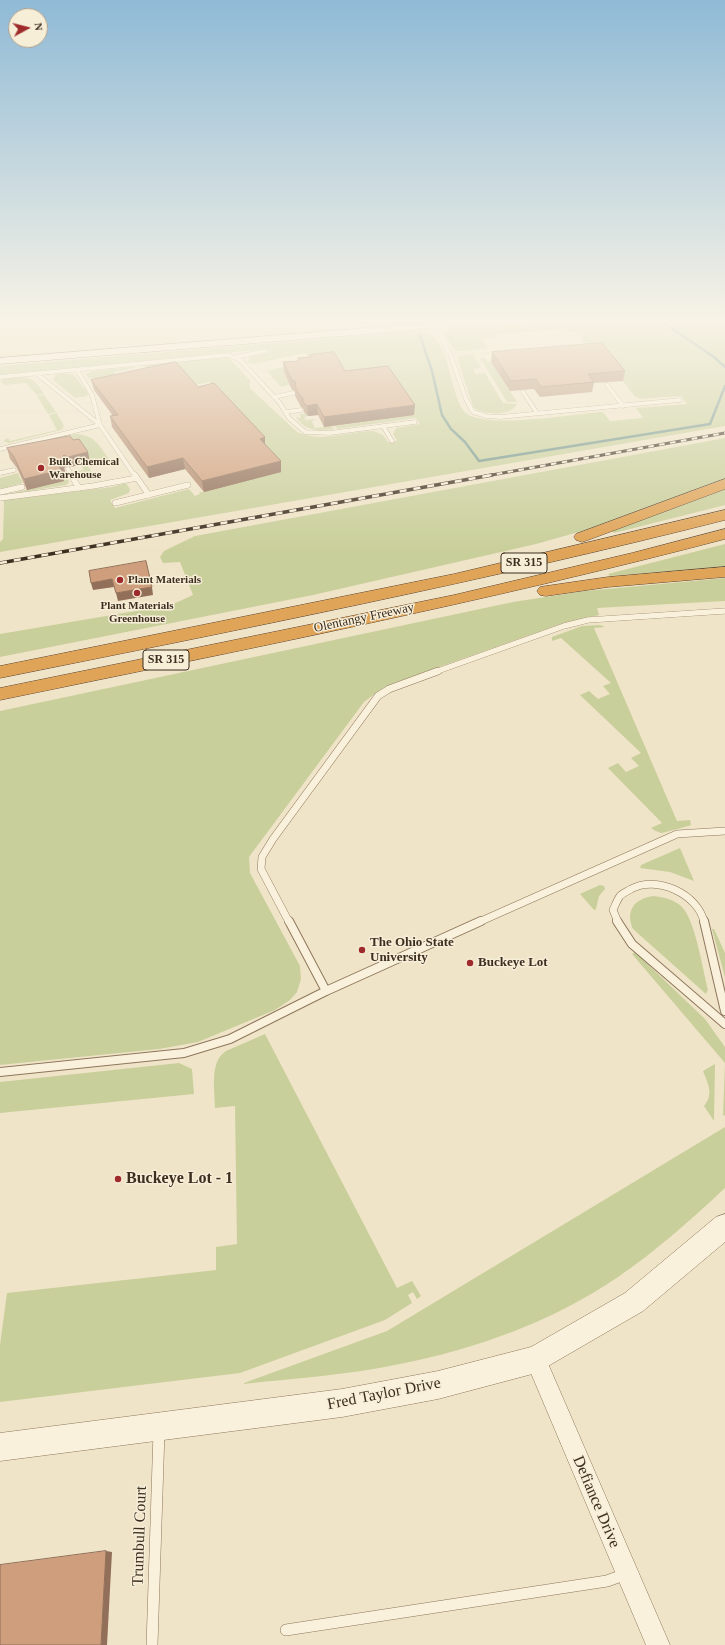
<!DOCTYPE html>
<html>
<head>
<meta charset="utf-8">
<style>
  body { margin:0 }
  #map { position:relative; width:725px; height:1645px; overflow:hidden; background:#f0e4c8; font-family:"Times New Roman",serif }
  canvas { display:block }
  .north { position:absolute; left:8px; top:8px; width:40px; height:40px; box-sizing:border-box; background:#f7eed8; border:1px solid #ada18e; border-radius:50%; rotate:83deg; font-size:11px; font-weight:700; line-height:16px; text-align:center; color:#3d2e20 }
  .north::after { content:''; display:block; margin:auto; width:14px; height:18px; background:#9e2a2b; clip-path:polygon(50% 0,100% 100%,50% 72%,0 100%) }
</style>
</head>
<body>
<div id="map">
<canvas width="725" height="1645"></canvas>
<div class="north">N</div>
</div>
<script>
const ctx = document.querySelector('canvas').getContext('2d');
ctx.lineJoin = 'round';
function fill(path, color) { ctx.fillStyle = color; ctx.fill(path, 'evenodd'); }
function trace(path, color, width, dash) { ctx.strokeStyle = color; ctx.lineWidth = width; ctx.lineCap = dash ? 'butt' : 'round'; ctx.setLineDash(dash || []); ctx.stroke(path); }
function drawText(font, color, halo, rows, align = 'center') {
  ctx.font = font + ' "Times New Roman",serif'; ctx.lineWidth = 3; ctx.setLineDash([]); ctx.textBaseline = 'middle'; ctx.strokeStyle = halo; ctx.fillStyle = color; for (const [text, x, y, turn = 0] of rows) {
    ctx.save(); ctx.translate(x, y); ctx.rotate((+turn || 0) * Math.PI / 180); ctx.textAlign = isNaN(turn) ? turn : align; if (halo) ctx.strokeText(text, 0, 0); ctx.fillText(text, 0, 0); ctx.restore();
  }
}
const farmland = new Path2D(`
  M 0,321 L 488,321 L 0,361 Z`);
const green = new Path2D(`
  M 533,321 L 725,321 L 725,426 L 0,552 L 0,542 L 3,539 L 4,500 L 112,487 L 126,483 L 130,489 L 129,493 L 110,500 L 115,508 L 189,489 L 195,496 L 200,494 L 199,492 L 204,492 L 216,389 L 209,382 L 190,386 L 147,369 L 144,365 L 221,357 L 229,358 L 250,380 L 250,388 L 297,432 C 321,443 349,431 373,431 L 383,435 L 388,442 L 397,441 L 393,434 L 396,428 L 420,424 L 416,418 L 337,429 L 335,426 L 414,415 L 357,379 L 311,360 L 305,353 L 253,364 L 247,362 L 249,357 L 268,353 L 267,349 L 0,375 L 0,366 L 415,331 C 420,332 426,332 430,334 C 452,347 451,407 469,415 C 495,428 572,414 603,412 L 610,421 L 643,418 L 636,408 L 687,404 L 681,396 L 641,399 L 635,397 L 623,381 L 578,345 L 585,344 L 575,332 L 568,333 L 565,329 L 496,335 L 497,338 L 482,339 L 488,348 L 486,349 L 461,351 L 453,349 L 444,334 L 450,329 L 459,328 Z
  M 462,355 L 474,355 L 481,368 L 473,369 L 476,374 L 485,373 L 503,403 L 517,404 C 511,417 482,415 473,407 L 457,357 Z
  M 480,358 L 485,358 L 488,362 L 491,362 L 517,402 L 507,402 Z
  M 304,362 L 284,373 L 290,385 L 286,385 L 286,386 L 281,387 L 267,371 Z
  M 132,367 L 135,368 L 114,372 L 116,375 L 98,379 L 88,378 L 86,374 L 93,371 Z
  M 62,373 L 74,375 L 88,393 L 87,396 L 75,398 L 53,380 L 55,375 Z
  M 15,377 C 32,377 35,380 44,394 L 37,395 L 26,383 L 5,385 L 0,382 L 3,379 Z
  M 44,395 L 56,412 L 48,414 L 37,396 Z
  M 57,413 L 64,426 L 61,430 L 9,443 L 3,441 L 8,438 L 10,441 L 57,430 L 49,415 Z
  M 306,413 L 308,416 L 304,417 L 306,420 L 317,419 L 312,421 L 315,428 L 332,426 L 334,429 C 318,431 306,432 296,417 L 300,418 L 301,416 L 298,415 Z
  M 76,434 C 96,435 100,447 111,462 L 91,467 L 88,463 L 90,462 L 48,447 L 44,440 Z
  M 725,438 L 725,480 L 593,528 L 536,544 L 313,595 L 0,657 L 0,634 L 171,605 L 193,595 L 180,562 L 163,563 L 160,557 L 164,551 L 195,536 Z
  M 86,463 L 94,476 L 87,480 L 86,478 L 82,479 L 77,471 L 84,470 L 81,465 Z
  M 18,473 L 23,483 L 0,489 L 0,478 Z
  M 66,474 L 69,482 L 66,485 L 0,496 L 63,481 L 60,475 Z
  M 725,489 L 725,505 L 614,533 L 612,531 Z
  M 725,544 L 725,567 L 610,576 L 608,574 Z
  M 725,578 L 725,601 L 597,608 L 599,615 L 558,625 L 391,684 L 377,692 L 364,702 L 249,857 L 250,873 L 300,966 L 301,979 L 297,992 L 290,1000 L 275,1010 L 198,1042 L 159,1049 L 0,1065 L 0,711 L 513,602 L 585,591 Z
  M 600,625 L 605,627 L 594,628 L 677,821 L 690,820 L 691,825 C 689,826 663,833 661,833 C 657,832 654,830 651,828 L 662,823 L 608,768 L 618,763 L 626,772 L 639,766 L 631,758 L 641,753 L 580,695 L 589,691 L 598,699 L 610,694 L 603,686 L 611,683 L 561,638 L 552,641 L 552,637 L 582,626 Z
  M 680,848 L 694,881 L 670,872 L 640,868 L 641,865 Z
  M 600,885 L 604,886 L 605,889 L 599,896 L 596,909 L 594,910 L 580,894 Z
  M 653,896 C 663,897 673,899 681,906 C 695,918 703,971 708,990 L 706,994 L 633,929 C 625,911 634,899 653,896 Z
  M 712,929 L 714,929 L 725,953 L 725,977 Z
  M 635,952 L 705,1019 L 725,1047 L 725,1115 L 723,1116 L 725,1063 L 632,954 Z
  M 265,1034 L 397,1288 L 412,1281 L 421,1296 L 417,1299 L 413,1292 L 408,1295 L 412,1303 L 385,1320 L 240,1373 L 0,1402 L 0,1345 L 7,1293 L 216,1270 L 216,1247 L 237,1244 L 235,1106 L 215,1108 C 215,1090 209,1062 226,1051 Z
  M 179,1063 L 192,1069 L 194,1094 L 0,1113 L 0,1082 Z
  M 715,1064 L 714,1121 L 704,1106 C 714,1094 708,1084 703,1071 Z
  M 725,1127 L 725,1188 C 691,1220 656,1251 618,1277 C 554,1321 476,1349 400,1364 C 349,1375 296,1378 244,1384 L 244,1383 L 387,1331 Z`);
const stream = new Path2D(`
  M 661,321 L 714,357 L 725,367
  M 420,336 L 432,371 L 442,415 L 451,429 L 465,442 L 479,461 L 710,424 L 725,386`);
const serviceFar4 = new Path2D(`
  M 435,325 L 450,354 L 466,399 L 473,412 L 486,416 L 500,417 L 680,400
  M 236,357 L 266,351
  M 77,370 L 92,395 L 100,425 L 135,476
  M 36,373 L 100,425
  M 0,377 L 228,355 L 240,360 L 279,402 L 289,418 L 305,432 L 330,433 L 415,422
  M 607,385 L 623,406
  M 523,392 L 537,413
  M 274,397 L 293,393
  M 286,412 L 301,410
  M 383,426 L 392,441
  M 0,449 L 100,425
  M 68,469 L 72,476
  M 0,473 L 14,470`);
const serviceFar3 = new Path2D(`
  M 71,475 L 79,488
  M 137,478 L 149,495
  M 0,492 L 22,487
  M 0,498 L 93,486 L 137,478 L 135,475
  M 115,503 L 188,485
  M 435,672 L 564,626 L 588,620 L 725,611`);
const serviceFar2 = new Path2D(`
  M 289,922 L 261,869 L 262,857 L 273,839 L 378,696 L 389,689 L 438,671
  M 479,922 L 677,834 L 725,831
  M 618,922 L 613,910 C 615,906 617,900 620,896 C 623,893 628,891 631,889 C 657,875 698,894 704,922`);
const serviceFar1 = new Path2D(`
  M 289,921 L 326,991
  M 617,921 L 632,944 L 725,1024
  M 704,921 L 725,1011
  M 0,1072 L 184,1053 L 230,1039 L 326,991 L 481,921`);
const service = new Path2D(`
  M 286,1630 L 607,1581 L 626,1574
  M 152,1645 L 159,1432`);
const minor = new Path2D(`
  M 536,1348 L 543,1352 L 670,1645 L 646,1645 L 525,1359 L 529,1352 Z`);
const tertiary = new Path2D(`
  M 725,1214 L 725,1242 L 643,1311 L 536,1373 L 438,1399 L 342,1417 L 0,1461 L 0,1433 L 342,1389 L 438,1371 L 531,1347 L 625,1293 L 716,1217 Z`);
const secondary = new Path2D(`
  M 452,321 L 493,321 L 488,324 L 0,364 L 0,358 Z`);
const motorway = new Path2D(`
  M 725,479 L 725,489 L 588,540 L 582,542 L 576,540 L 574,537 L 576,534 Z
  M 725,510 L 725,520 C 485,581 243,629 0,678 L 0,666 L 454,574 Z
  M 725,529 L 725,539 C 485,602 243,650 0,700 L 0,688 L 454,595 L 632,553 Z
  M 725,567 L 725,577 L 608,587 L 546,596 L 540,595 L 537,591 L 540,587 L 546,586 L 608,577 Z`);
const railFar1 = new Path2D(`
  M 486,476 L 725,433`);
const rail = new Path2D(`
  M 0,563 L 492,475`);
const wall = new Path2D(`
  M 492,352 L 625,371 L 623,381 L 594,383 L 592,392 L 540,397 L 534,389 L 510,391 L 491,362 Z
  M 310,355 L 345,371 L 414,415 L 324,427 L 318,415 L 308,416 L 304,412 L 303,408 L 301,407 L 295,396 L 295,391 L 292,390 L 284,372 L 283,362 L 298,361 L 298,358 L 310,357 Z
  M 91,380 L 198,387 L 265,445 L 281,472 L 204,492 L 185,469 L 149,478 L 112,427 L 110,416 L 113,416 L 94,390 Z
  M 73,440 L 90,462 L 71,467 L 67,466 L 64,468 L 66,474 L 62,475 L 64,481 L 27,490 L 17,468 L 10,459 L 7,448 Z`);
const shadedWall = new Path2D(`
  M 317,404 L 318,415 L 308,416 L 307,406 Z
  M 415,405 L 414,415 L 324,427 L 324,417 Z
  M 265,437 L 265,448 L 260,439 Z
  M 88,452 L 90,462 L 71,467 L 68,457 Z
  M 64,455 L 67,466 L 64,468 L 66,474 L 62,475 L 64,481 L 27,490 L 24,479 L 58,465 L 60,459 Z
  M 183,458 L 185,469 L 149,478 L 147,467 Z
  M 281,461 L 281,472 L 204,492 L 202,481 Z
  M 112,579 L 114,587 L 93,590 L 91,583 Z
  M 152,587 L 153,595 L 118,601 L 116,593 Z
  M 106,1551 L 112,1552 L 107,1645 L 101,1645 Z`);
const building = new Path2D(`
  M 602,343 L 625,371 L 588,374 L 594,382 L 541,387 L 536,379 L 511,381 L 492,352 Z
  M 334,352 L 345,371 L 388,366 L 415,405 L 324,417 L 317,404 L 307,406 L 303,402 L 303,398 L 300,396 L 295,386 L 296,382 L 292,380 L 283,362 L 299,361 L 298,358 L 311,357 L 310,355 Z
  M 176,362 L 198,387 L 214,383 L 265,437 L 260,439 L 281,461 L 202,481 L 183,458 L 147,467 L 110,416 L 118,415 L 91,380 Z
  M 70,436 L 73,440 L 79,439 L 88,452 L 68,457 L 64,455 L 60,459 L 63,463 L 58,465 L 61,470 L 24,479 L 14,457 L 7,448 Z
  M 146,561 L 152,587 L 116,593 L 112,579 L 91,583 L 89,571 Z
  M 106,1551 L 101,1645 L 0,1645 L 0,1565 Z`);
const markers = [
  [41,468,4,"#9e2a2b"],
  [120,580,4,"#9e2a2b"],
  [137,593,4,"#9e2a2b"],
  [362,950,4,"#9e2a2b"],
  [470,963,4,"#9e2a2b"],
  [118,1179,4,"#9e2a2b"]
];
const farPoinames = [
  ["Bulk Chemical",49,462],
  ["Warehouse",49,475],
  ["Plant Materials",128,580],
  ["Plant Materials",137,606,"center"],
  ["Greenhouse",137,619,"center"]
];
const shields = [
  [524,563,46],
  [166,660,46]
];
const shieldNames = [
  ["SR 315",524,563],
  ["SR 315",166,660]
];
const streetNames = [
  ["Olentangy Freeway",364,618,-12]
];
const poiNames = [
  ["The Ohio State",370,943],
  ["University",370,958],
  ["Buckeye Lot",478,963]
];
const nearPoinames = [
  ["Buckeye Lot - 1",126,1179]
];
const nearStreetnames = [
  ["Fred Taylor Drive",384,1394,-11],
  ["Defiance Drive",596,1502,67],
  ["Trumbull Court",140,1536,-88]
];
fill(farmland, '#e6deb5');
fill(green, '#c9cf9b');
trace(stream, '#6f938a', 2.5);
trace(serviceFar4, '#8d765c', 4.5);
trace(serviceFar3, '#8d765c', 6);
trace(serviceFar2, '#8d765c', 8);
trace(serviceFar1, '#8d765c', 10);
trace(service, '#8d765c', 12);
trace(minor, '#8d765c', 1);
trace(tertiary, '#8d765c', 1);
trace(secondary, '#6f573f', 1);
trace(motorway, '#5b4430', 1);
trace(serviceFar4, '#faf1dc', 4);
trace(serviceFar3, '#faf1dc', 5.5);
trace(serviceFar2, '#faf1dc', 7);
trace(serviceFar1, '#faf1dc', 8);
trace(service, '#faf1dc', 11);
fill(minor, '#faf1dc');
fill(tertiary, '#faf1dc');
fill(secondary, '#faf1dc');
fill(motorway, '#e0a458');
trace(railFar1, '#3d2e20', 3);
trace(rail, '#3d2e20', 3.5);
trace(railFar1, '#f7eed8', 2, [5.5]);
trace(rail, '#f7eed8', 2.5, [7]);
fill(wall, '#b2896c');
fill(shadedWall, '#916f58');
fill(building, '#cf9f7d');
trace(building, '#916f58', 1);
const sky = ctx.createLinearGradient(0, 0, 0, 551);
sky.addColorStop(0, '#8fbad6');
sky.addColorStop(0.58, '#f8f3e6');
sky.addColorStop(1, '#f8f3e600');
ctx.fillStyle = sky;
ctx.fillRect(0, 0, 725, 551);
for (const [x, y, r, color] of markers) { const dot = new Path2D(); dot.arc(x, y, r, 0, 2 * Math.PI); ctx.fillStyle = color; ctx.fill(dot); trace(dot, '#f7eed8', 1.5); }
drawText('bold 11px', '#3d2e20', '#f7eed8', farPoinames, 'left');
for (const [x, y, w] of shields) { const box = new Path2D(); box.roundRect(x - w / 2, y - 10, w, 20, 3); ctx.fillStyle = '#f7eed8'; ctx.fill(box); trace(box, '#3d2e20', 1); }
drawText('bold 12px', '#3d2e20', null, shieldNames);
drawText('13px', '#3d2e20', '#f7eed8', streetNames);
drawText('bold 13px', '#3d2e20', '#f7eed8', poiNames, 'left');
drawText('bold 16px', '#3d2e20', '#f7eed8', nearPoinames, 'left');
drawText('16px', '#3d2e20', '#f7eed8', nearStreetnames);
</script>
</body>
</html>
